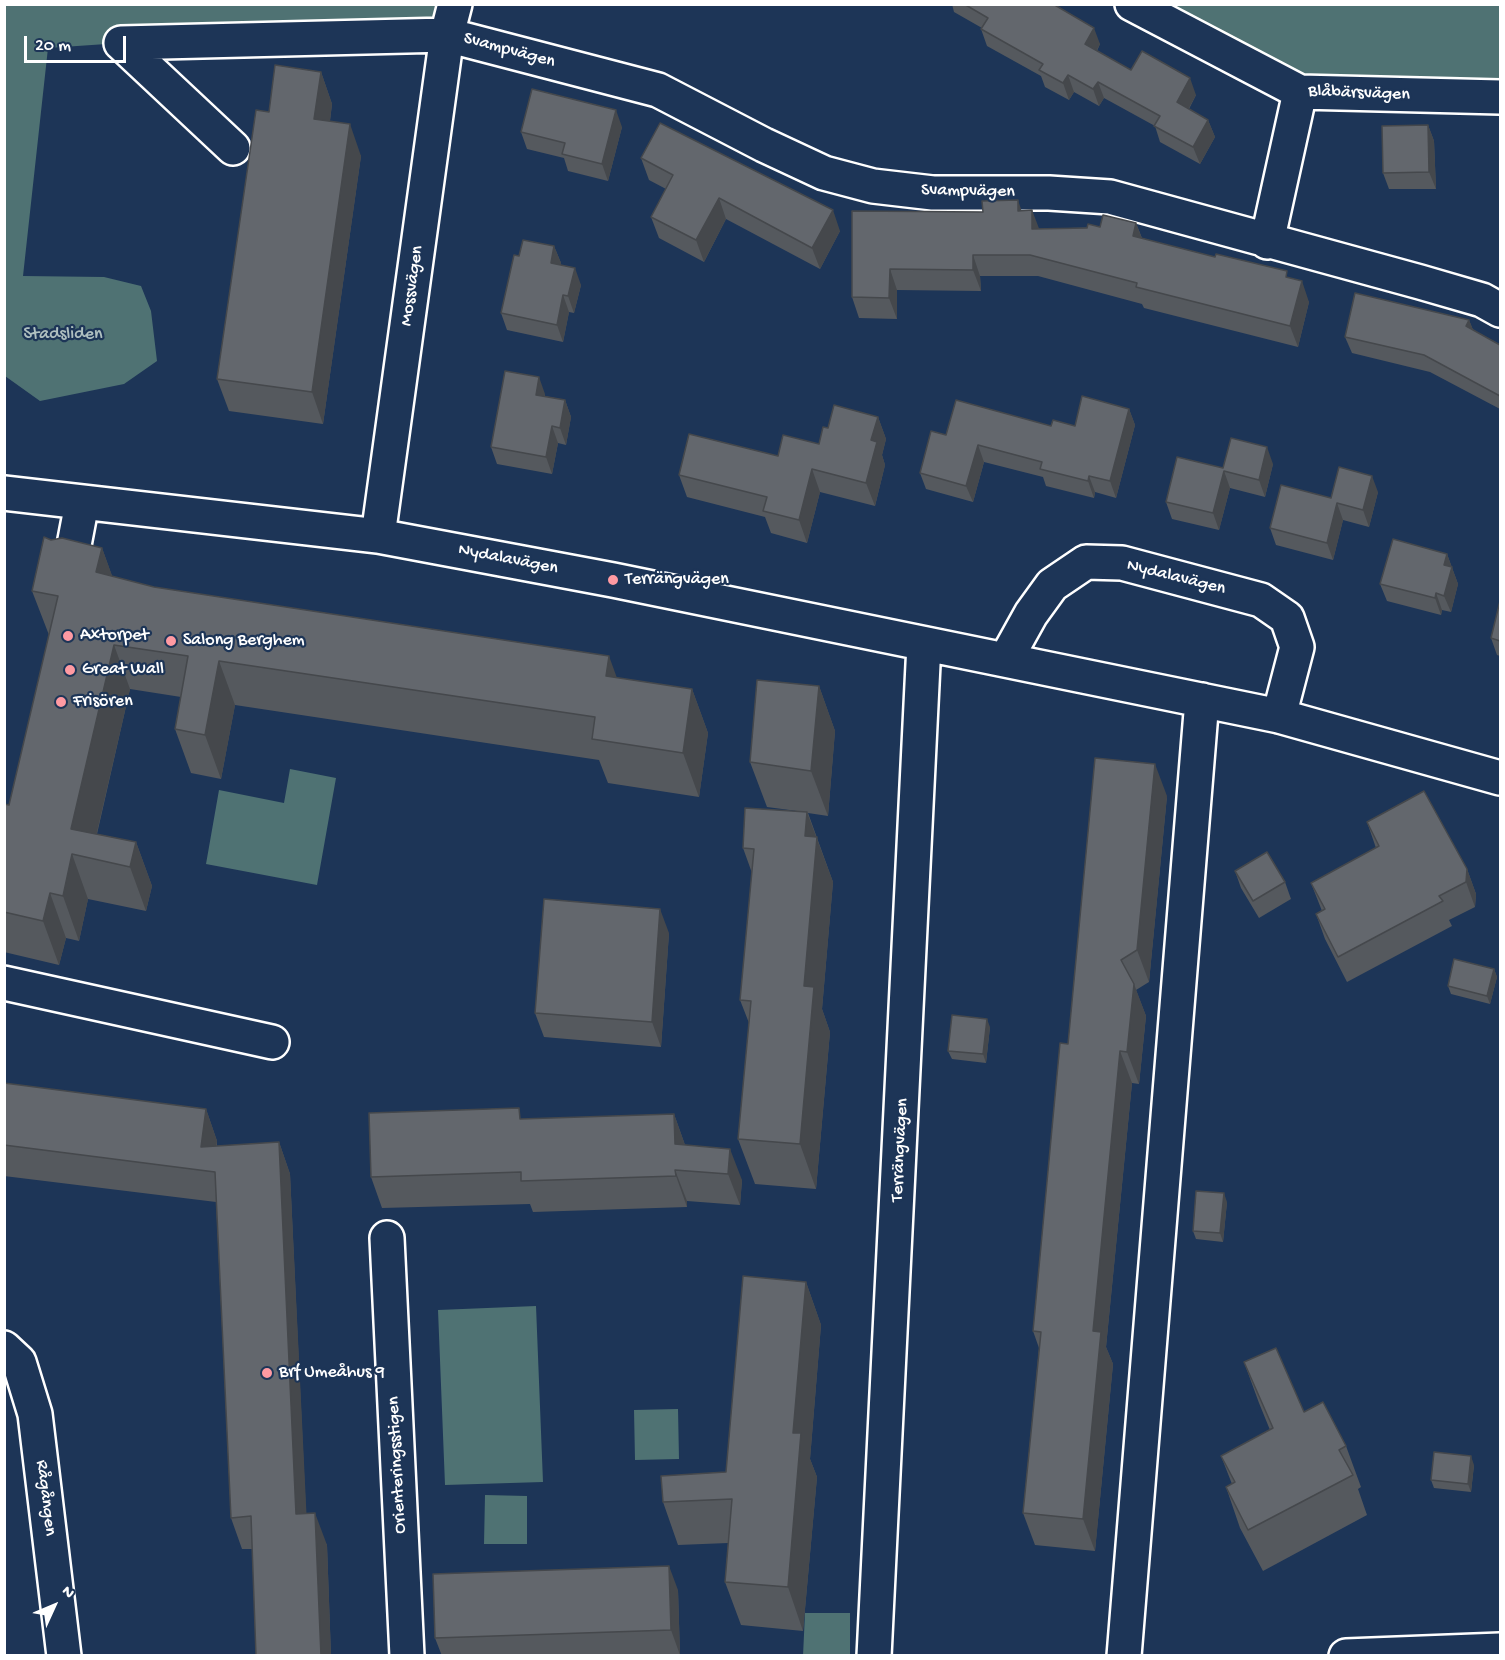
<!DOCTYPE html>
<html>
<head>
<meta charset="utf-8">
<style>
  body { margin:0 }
  #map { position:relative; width:1505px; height:1660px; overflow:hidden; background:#1d3557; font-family:"Gochi Hand",sans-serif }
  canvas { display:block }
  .frame { position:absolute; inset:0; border:6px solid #fff; pointer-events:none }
  .north { position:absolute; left:24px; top:1576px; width:60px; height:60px; -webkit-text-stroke:4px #1d3557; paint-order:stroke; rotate:46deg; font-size:16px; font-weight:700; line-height:24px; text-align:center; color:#fff }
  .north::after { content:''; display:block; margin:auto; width:21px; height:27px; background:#fff; clip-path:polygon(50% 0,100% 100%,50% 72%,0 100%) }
  .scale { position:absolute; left:24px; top:36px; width:102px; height:27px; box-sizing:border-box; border:3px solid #fff; border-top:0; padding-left:8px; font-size:18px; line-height:21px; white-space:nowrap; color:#fff; -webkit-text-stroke:4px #1d3557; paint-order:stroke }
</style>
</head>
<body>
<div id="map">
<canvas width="1505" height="1660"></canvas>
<div class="frame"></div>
<div class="north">N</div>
<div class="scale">20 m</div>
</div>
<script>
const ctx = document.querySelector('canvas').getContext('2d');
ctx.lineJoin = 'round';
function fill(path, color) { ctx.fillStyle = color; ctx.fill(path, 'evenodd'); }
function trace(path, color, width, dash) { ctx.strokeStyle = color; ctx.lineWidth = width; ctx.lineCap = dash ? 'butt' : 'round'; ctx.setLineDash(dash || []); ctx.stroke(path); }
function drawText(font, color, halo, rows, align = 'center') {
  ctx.font = font + ' "Gochi Hand",sans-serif'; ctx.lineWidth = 4.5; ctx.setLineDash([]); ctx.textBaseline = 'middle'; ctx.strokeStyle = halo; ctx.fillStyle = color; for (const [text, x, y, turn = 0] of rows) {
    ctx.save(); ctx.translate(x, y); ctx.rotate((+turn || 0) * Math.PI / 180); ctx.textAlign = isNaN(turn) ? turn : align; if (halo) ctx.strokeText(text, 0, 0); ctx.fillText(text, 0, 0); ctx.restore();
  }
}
const green = new Path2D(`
  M 4,5 L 455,5 L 447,35 L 121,43 L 48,48 L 23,276 L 104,277 L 141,286 L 151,311 L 157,361 L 124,384 L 40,401 L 5,376 Z
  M 1132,5 L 1500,5 L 1500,97 L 1300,92 Z
  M 290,769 L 336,778 L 317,885 L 206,864 L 219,790 L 284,803 Z
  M 536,1306 L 543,1482 L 445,1485 L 438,1310 Z
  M 678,1409 L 679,1459 L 635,1460 L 634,1410 Z
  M 485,1495 L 527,1496 L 527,1544 L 484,1544 Z
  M 805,1613 L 850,1613 L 850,1655 L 803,1656 Z`);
const minor = new Path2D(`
  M 1132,4 L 1300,92 L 1500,97
  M 121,43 L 447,35 L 658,90 L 764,145 L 824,173 L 873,186 L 933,193 L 1049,193 L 1110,197 L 1420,282 L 1482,300 L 1500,310
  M 121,43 L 233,148
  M 1267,242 L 1300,92
  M 4,493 L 378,536 L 613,580 L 1279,716 L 1500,778
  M 378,536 L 447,35 L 455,4
  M 70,566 L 82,503
  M 1006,659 L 1031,614 L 1052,585 L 1086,562 L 1122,563 L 1261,600 L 1287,618 L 1297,647 L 1279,716
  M 4,983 L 272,1042
  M 387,1238 L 407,1656
  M 4,1348 L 19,1362 L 35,1414 L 64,1656
  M 874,1656 L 924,644
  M 1124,1656 L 1202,700
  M 1346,1656 L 1500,1650`);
const wall = new Path2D(`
  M 952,4 L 1053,4 L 1100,44 L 1097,51 L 1131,70 L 1196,95 L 1189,109 L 1208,120 L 1215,137 L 1200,164 L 1160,142 L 1155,126 L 1104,98 L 1099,106 L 1074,92 L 1069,100 L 1045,87 L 1041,76 L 987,46 L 981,29 L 982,28 L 954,12 Z
  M 321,72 L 332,104 L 330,121 L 361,156 L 323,424 L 229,411 L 217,379 L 269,112 Z
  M 1428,125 L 1434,141 L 1436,189 L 1389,189 L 1383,173 Z
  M 622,127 L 608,181 L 568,171 L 564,158 L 527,149 L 521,132 Z
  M 641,158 L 840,231 L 820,269 L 726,219 L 704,262 L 659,238 L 651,217 L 666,189 L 649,180 Z
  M 852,211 L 983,212 L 1022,211 L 1039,229 L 1100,227 L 1136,223 L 1142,238 L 1290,278 L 1309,302 L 1298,347 L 1144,308 L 1142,304 L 1038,276 L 980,276 L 981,291 L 897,290 L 897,319 L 859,318 L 852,297 Z
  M 554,246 L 561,263 L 560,265 L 581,285 L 574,313 L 569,312 L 563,342 L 507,330 L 501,313 L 519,256 Z
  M 1469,320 L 1473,330 L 1500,345 L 1500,409 L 1430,372 L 1352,353 L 1345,337 Z
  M 545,394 L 545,396 L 565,400 L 571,417 L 566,445 L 558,443 L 552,474 L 497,464 L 491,447 Z
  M 1129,409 L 1135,425 L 1116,498 L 1095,492 L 1094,498 L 1046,486 L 1043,477 L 984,462 L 973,502 L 926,489 L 920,473 L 946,435 L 1051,426 L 1075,426 Z
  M 878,417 L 886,439 L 882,455 L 885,465 L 875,506 L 820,492 L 807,543 L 771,533 L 765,517 L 687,497 L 679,475 L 778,456 L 819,444 L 828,428 Z
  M 1273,464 L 1265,497 L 1230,488 L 1219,530 L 1172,519 L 1166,502 L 1223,468 Z
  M 1378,492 L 1369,527 L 1343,520 L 1333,560 L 1276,545 L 1270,528 L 1331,498 Z
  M 51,540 L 102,548 L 112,576 L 154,587 L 617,678 L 692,689 L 708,733 L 699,797 L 608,783 L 599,760 L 235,705 L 221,779 L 191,773 L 175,729 L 181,697 L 130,689 L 97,834 L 136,842 L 152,886 L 146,911 L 88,899 L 79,941 L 66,938 L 59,965 L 4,952 L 4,804 L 9,805 L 49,635 L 32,591 Z
  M 1447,554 L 1458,584 L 1451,612 L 1442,610 L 1441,615 L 1387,601 L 1380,584 Z
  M 1500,601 L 1500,656 L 1497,655 L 1491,638 Z
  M 819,686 L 835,731 L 828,816 L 808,813 L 833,882 L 822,1009 L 830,1032 L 816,1189 L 755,1184 L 738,1139 L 749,1023 L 740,1000 L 752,873 L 743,848 L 797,811 L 767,807 L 750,762 Z
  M 1167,796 L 1149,982 L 1136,990 L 1146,1016 L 1139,1084 L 1132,1083 L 1106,1347 L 1113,1364 L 1095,1551 L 1035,1545 L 1023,1513 L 1039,1348 L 1033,1331 L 1068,1044 Z
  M 1367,822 L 1467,869 L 1476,894 L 1475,907 L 1449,920 L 1452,926 L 1347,982 L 1325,939 L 1316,914 L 1322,911 L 1311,883 L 1376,848 Z
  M 1235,871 L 1285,882 L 1291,899 L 1259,918 L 1241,888 Z
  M 669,933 L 661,1047 L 544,1037 L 535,1013 Z
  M 1494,969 L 1497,977 L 1490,1004 L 1451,994 L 1448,986 Z
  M 990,1027 L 986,1063 L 952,1059 L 948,1051 Z
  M 4,1083 L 206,1109 L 217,1141 L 217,1146 L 279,1142 L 290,1174 L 306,1513 L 327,1545 L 331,1656 L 256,1656 L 252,1549 L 242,1549 L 231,1518 L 216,1202 L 4,1176 Z
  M 674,1114 L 685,1145 L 742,1180 L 740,1205 L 687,1201 L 687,1207 L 533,1212 L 530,1204 L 382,1208 L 371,1177 L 523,1119 Z
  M 1227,1202 L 1223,1242 L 1196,1239 L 1193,1231 Z
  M 806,1282 L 821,1325 L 810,1459 L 817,1477 L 803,1631 L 741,1625 L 725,1582 L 728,1543 L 678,1545 L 663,1502 L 726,1472 Z
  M 1244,1362 L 1346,1446 L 1361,1487 L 1358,1489 L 1367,1515 L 1263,1571 L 1240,1528 L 1226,1487 L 1232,1484 L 1221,1456 L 1270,1430 L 1259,1403 Z
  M 1474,1465 L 1471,1492 L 1434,1488 L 1431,1480 Z
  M 678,1590 L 680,1655 L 442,1656 L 435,1638 Z`);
const shadedWall = new Path2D(`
  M 1094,28 L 1100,44 L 1091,61 L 1085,44 Z
  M 321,72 L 332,104 L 326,151 L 314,119 Z
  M 1068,75 L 1074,92 L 1069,100 L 1063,83 Z
  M 1190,78 L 1196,95 L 1183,119 L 1177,102 Z
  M 1098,82 L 1104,98 L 1099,106 L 1093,89 Z
  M 616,110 L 622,127 L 608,181 L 602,164 Z
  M 1208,120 L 1215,137 L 1200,164 L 1193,147 Z
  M 350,124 L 361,156 L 323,424 L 312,392 Z
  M 1428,125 L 1434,141 L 1436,189 L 1429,172 Z
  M 719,198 L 726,219 L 704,262 L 696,240 Z
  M 1018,200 L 1025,221 L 1018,211 Z
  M 833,210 L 840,231 L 820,269 L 812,248 Z
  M 1032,210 L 1040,231 L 1032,229 Z
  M 1136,223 L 1144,244 L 1133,236 Z
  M 554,246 L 561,263 L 557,280 L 551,263 Z
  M 973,255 L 980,276 L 981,291 L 973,270 Z
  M 575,268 L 581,285 L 574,313 L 568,296 Z
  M 890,269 L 897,290 L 897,319 L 889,298 Z
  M 1302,281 L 1309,302 L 1298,347 L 1290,326 Z
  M 563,295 L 569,312 L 563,342 L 557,325 Z
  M 1469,320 L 1476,337 L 1466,326 Z
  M 539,377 L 545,394 L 542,411 L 536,395 Z
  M 565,400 L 571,417 L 566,445 L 560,428 Z
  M 1129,409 L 1135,425 L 1116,498 L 1110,481 Z
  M 878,417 L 886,439 L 882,455 L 885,465 L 875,506 L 866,483 L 871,440 Z
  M 552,426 L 558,443 L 552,474 L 546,457 Z
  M 978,445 L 984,462 L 973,502 L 966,486 Z
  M 1267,447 L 1273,464 L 1265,497 L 1259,480 Z
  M 812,469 L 820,492 L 807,543 L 799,520 Z
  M 1224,471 L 1230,488 L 1219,530 L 1213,513 Z
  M 1089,476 L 1095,492 L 1094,498 L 1088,481 Z
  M 1372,476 L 1378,492 L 1369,527 L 1363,510 Z
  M 1337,503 L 1343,520 L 1333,560 L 1327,543 Z
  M 102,548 L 118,592 L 96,572 Z
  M 1447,554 L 1458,584 L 1451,612 L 1444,596 L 1444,565 Z
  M 1436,593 L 1442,610 L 1441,615 L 1435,598 Z
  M 114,645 L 130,689 L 91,858 L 71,829 Z
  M 609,656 L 625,700 L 606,676 Z
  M 219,661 L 235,705 L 221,779 L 205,735 Z
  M 819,686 L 835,731 L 828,816 L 811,771 Z
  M 692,689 L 708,733 L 699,797 L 683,753 Z
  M 1155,764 L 1167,796 L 1149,982 L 1137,950 Z
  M 807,812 L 833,882 L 822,1009 L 830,1032 L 816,1189 L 800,1144 L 804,986 L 805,836 Z
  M 136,842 L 152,886 L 146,911 L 130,867 Z
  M 72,854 L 88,899 L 79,941 L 63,896 Z
  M 1467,869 L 1476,894 L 1475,907 L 1466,882 Z
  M 50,893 L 66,938 L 59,965 L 43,921 Z
  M 660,909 L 669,933 L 661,1047 L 652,1022 Z
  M 1494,969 L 1497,977 L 1490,1004 L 1487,996 Z
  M 1134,984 L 1146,1016 L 1139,1084 L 1127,1052 Z
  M 987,1019 L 990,1027 L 986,1063 L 983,1054 Z
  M 1120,1051 L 1132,1083 L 1106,1347 L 1113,1364 L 1095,1551 L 1083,1519 L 1093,1331 Z
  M 206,1109 L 217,1141 L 213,1172 L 201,1147 Z
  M 674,1114 L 685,1145 L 675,1144 Z
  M 279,1142 L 290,1174 L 308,1545 L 296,1514 Z
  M 730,1149 L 742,1180 L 740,1205 L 728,1174 Z
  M 675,1170 L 687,1201 L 687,1207 L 676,1176 Z
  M 1224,1193 L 1227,1202 L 1223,1242 L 1220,1233 Z
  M 806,1282 L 821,1325 L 810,1459 L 817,1477 L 803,1631 L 788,1587 L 793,1433 Z
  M 1471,1456 L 1474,1465 L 1471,1492 L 1468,1484 Z
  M 315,1513 L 327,1545 L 331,1656 L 321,1656 Z
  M 669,1566 L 678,1590 L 680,1655 L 671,1630 Z`);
const building = new Path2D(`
  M 964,4 L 1053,4 L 1094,28 L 1085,44 L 1131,70 L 1142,51 L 1190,78 L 1177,102 L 1208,120 L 1193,147 L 1154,126 L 1160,116 L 1098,82 L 1093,89 L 1068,75 L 1063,83 L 1039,70 L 1043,64 L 981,29 L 988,18 Z
  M 275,65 L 321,72 L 314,119 L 350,124 L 312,392 L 217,379 L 256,110 L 269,112 Z
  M 532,89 L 616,110 L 602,164 L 562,154 L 565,143 L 521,132 Z
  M 660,123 L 833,210 L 812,248 L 719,198 L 696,240 L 651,217 L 673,175 L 641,158 Z
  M 1428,125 L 1429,172 L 1383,173 L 1382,126 Z
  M 1018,200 L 1018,211 L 1032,210 L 1032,229 L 1087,228 L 1088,224 L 1100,227 L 1103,215 L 1136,223 L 1133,236 L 1215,257 L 1216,254 L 1287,271 L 1286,277 L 1302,281 L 1290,326 L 1136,287 L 1137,283 L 1030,255 L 973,255 L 973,270 L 890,269 L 889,298 L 852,297 L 852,211 L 983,212 L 982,201 Z
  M 523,240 L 554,246 L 551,263 L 575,268 L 568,296 L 563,295 L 557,325 L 501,313 L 514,255 L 519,256 Z
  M 1355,293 L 1469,320 L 1466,326 L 1500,345 L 1500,396 L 1424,355 L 1345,337 Z
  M 505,371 L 539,377 L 536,395 L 565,400 L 560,428 L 552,426 L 546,457 L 491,447 Z
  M 1082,396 L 1129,409 L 1110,481 L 1089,476 L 1088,481 L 1040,469 L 1042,462 L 978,445 L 966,486 L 920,473 L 931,431 L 946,435 L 956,400 L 1051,426 L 1053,420 L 1075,426 Z
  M 834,405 L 878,417 L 871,440 L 877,442 L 866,483 L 812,469 L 799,520 L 763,511 L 767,497 L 679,475 L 689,434 L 778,456 L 783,435 L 819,444 L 823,427 L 828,428 Z
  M 1231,438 L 1267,447 L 1259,480 L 1224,471 L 1213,513 L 1166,502 L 1177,457 L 1223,468 Z
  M 1339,467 L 1372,476 L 1363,510 L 1337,503 L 1327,543 L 1270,528 L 1281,485 L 1331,498 Z
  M 44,537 L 51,540 L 62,538 L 102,548 L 96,572 L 154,587 L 609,656 L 606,676 L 692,689 L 683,753 L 592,739 L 595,717 L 219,661 L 205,735 L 175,729 L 188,656 L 114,645 L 71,829 L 136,842 L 130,867 L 72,854 L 63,896 L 50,893 L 43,921 L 4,912 L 4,804 L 9,805 L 58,596 L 32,591 Z
  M 1393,539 L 1447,554 L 1444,565 L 1452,567 L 1444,596 L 1436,593 L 1435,598 L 1380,584 Z
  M 1500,601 L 1500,641 L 1491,638 Z
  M 757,680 L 819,686 L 811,771 L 750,762 Z
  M 1095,758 L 1155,764 L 1137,950 L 1121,960 L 1134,984 L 1127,1052 L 1120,1051 L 1093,1331 L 1101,1332 L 1083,1519 L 1023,1513 L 1041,1332 L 1033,1331 L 1060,1043 L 1068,1044 Z
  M 1424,791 L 1467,869 L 1466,882 L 1439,896 L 1443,901 L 1338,957 L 1316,914 L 1325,909 L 1311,883 L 1379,846 L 1367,822 Z
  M 745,808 L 807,812 L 805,836 L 817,837 L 804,986 L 814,987 L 800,1144 L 738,1139 L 751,1001 L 740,1000 L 754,849 L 743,848 Z
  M 1267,852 L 1285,882 L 1253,901 L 1235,871 Z
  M 544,899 L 660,909 L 652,1022 L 535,1013 Z
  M 1454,959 L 1494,969 L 1487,996 L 1448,986 Z
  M 952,1015 L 987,1019 L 983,1054 L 948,1051 Z
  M 4,1083 L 206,1109 L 201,1147 L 279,1142 L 296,1514 L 315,1513 L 321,1656 L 256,1656 L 251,1516 L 231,1518 L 215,1172 L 4,1145 Z
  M 519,1108 L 520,1119 L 674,1114 L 675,1144 L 730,1149 L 728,1174 L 675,1170 L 676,1176 L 521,1181 L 521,1172 L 371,1177 L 369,1113 Z
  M 1196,1191 L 1224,1193 L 1220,1233 L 1193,1231 Z
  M 743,1276 L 806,1282 L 793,1433 L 801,1433 L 788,1587 L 725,1582 L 732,1499 L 663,1502 L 661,1476 L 726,1472 Z
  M 1276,1348 L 1304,1412 L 1323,1402 L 1346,1446 L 1339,1450 L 1353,1475 L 1248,1530 L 1226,1487 L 1235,1482 L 1221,1456 L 1273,1428 L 1244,1362 Z
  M 1434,1452 L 1471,1456 L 1468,1484 L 1431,1480 Z
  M 669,1566 L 671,1630 L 435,1638 L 433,1574 Z`);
const markers = [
  [613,580,6,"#ff9aa2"],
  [68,636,6,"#ff9aa2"],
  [171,641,6,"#ff9aa2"],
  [70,670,6,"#ff9aa2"],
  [61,702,6,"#ff9aa2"],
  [267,1373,6,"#ff9aa2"]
];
const streetNames = [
  ["Svampvägen",509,51,15],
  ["Blåbärsvägen",1359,94,2],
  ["Svampvägen",968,192,1],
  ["Mossvägen",413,286,-82],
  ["Nydalavägen",508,560,11],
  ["Nydalavägen",1176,578,14],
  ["Terrängvägen",901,1150,-87],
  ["Orienteringsstigen",398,1465,-93],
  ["Rågången",45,1498,83]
];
const parkNames = [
  ["Stadsliden",63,335]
];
const poiNames = [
  ["Terrängvägen",625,580],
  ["Axtorpet",80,636],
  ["Salong Berghem",183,641],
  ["Great Wall",82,670],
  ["Frisören",73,702],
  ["Brf Umeåhus 9",279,1373]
];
fill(green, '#4f7273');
trace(minor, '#fff', 38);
trace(minor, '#1d3557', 33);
fill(wall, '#55595e');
fill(shadedWall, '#45484c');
fill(building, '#63676d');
trace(building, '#45484c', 1.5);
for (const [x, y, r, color] of markers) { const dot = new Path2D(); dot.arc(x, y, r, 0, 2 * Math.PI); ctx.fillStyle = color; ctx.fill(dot); trace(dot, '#1d3557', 2); }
drawText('18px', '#fff', '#1d3557', streetNames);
drawText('18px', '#b0c0c0', '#1d3557', parkNames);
drawText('18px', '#fff', '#1d3557', poiNames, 'left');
</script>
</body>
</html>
